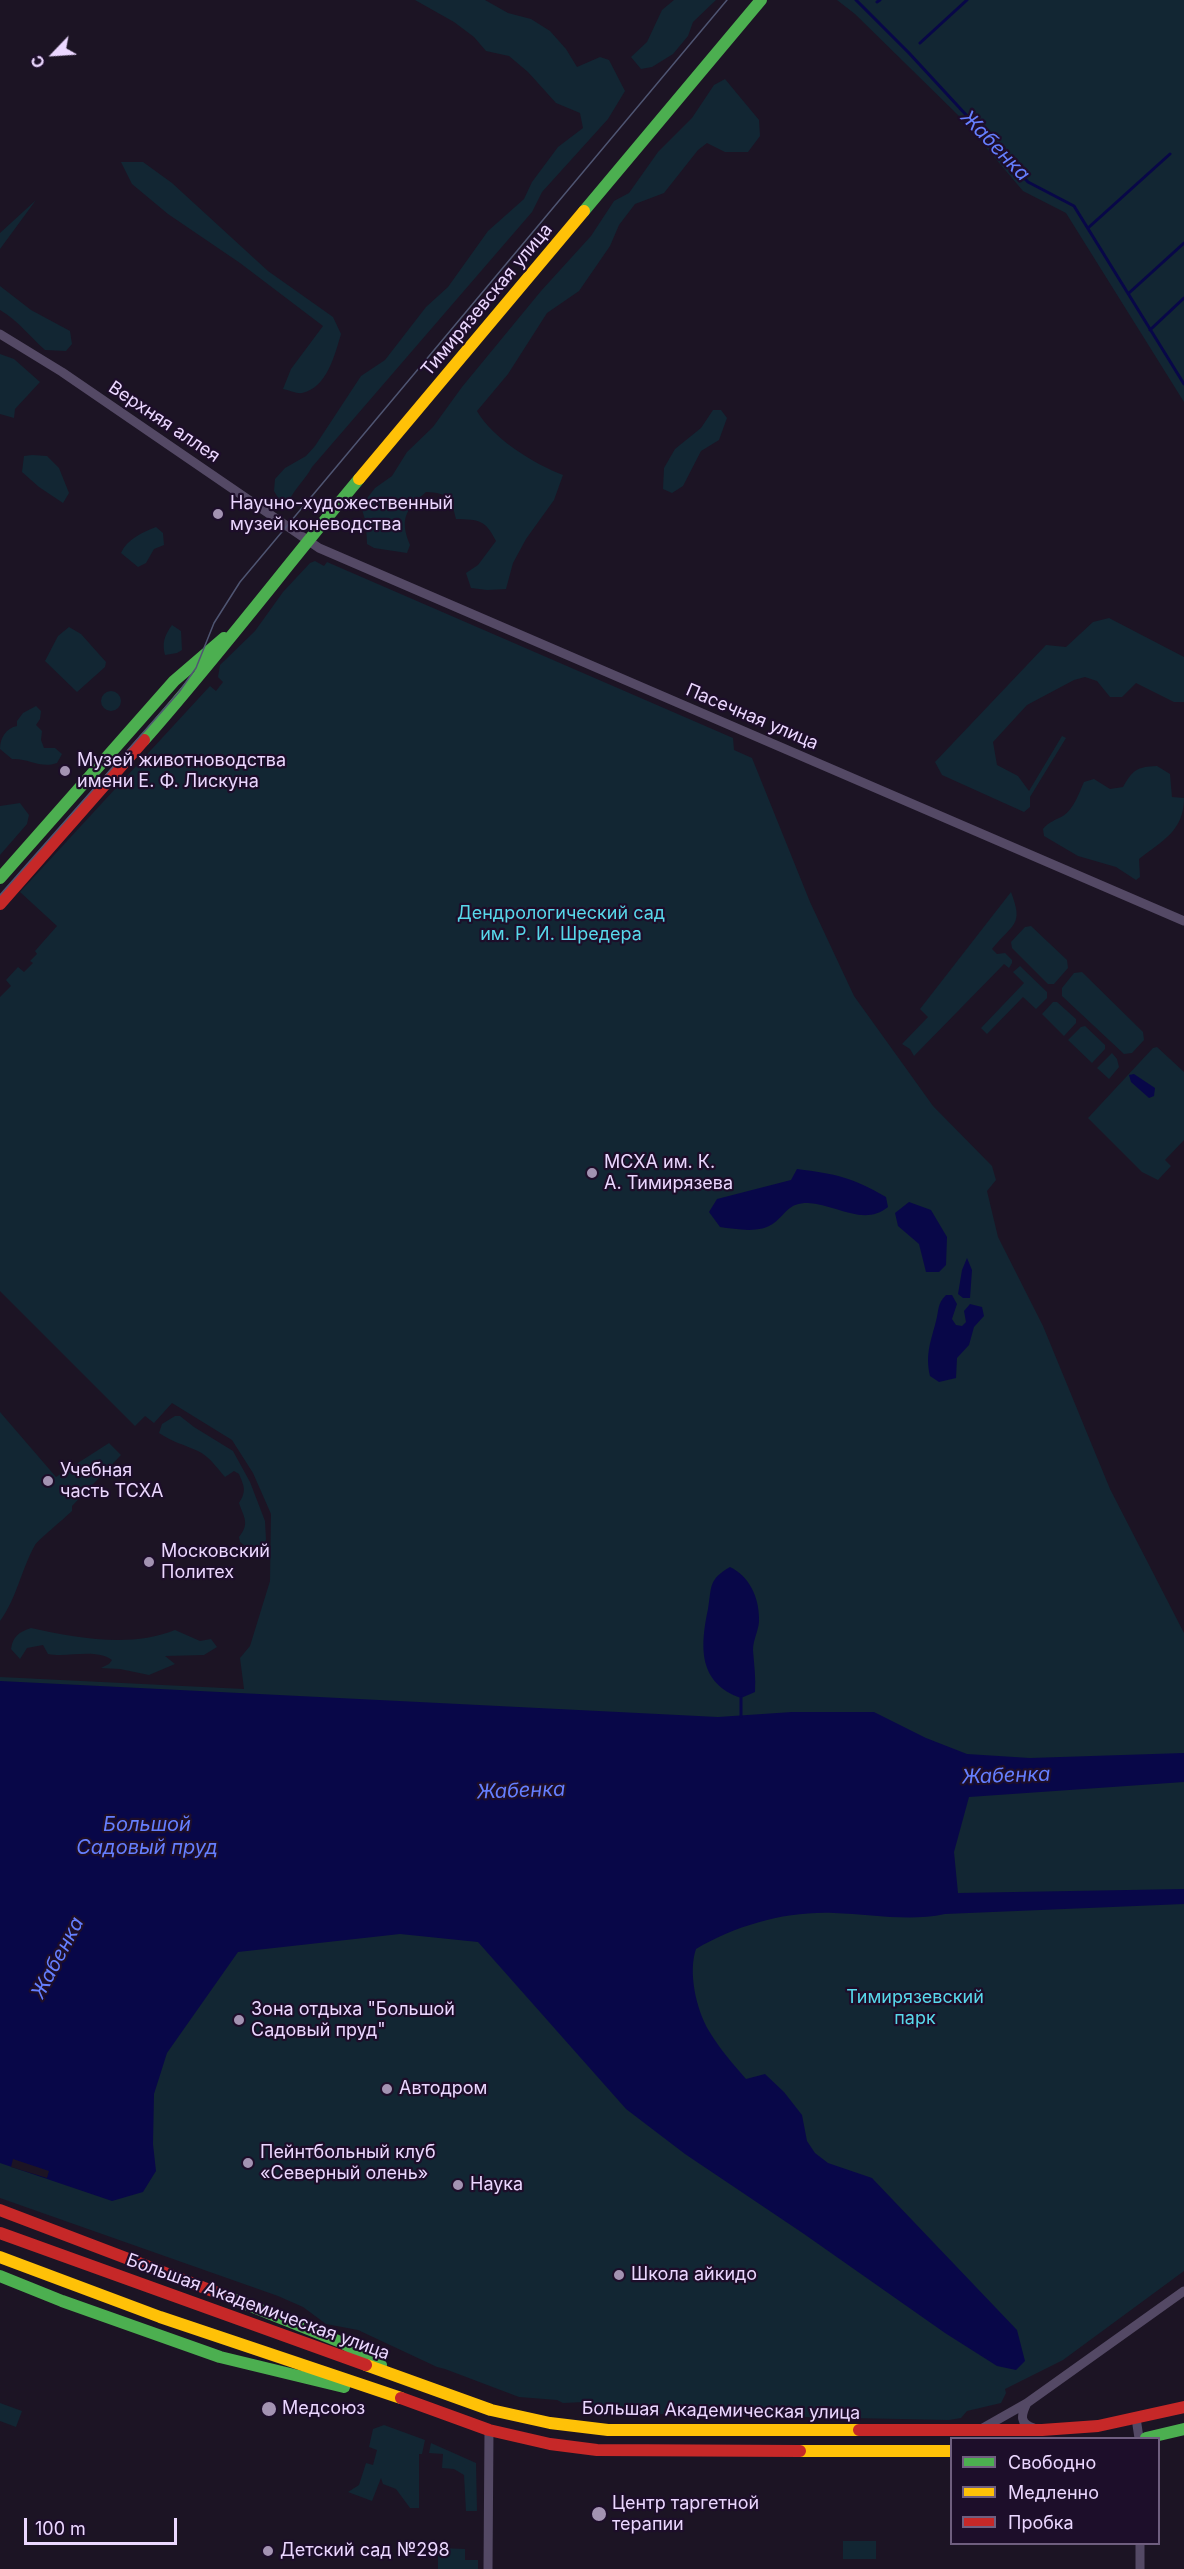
<!DOCTYPE html>
<html>
<head>
<meta charset="utf-8">
<style>
  body { margin:0 }
  #map { position:relative; width:1184px; height:2569px; overflow:hidden; background:#1c1424; font-family:Inter,sans-serif }
  canvas { display:block }
  .legend { position:absolute; left:950px; top:2437px; width:210px; height:108px; box-sizing:border-box; background:#1d0e2a; border:2px solid #6f5e7f; margin:0; padding:8px 10px; list-style:none; font-size:18px; color:#ebd7ff }
  .legend li { display:flex; align-items:center; gap:12px; height:30px }
  .legend b { width:30px; border:2px solid #6f5e7f }
  .north { position:absolute; left:24px; top:24px; width:60px; height:60px; -webkit-text-stroke:4px #1d0e2a; paint-order:stroke; rotate:245deg; font-size:16px; font-weight:700; line-height:24px; text-align:center; color:#ebd7ff }
  .north::after { content:''; display:block; margin:auto; width:21px; height:27px; background:#ebd7ff; clip-path:polygon(50% 0,100% 100%,50% 72%,0 100%) }
  .scale { position:absolute; left:24px; top:2518px; width:153px; height:27px; box-sizing:border-box; border:3px solid #ebd7ff; border-top:0; padding-left:8px; font-size:18px; line-height:21px; white-space:nowrap; color:#ebd7ff; -webkit-text-stroke:4px #1d0e2a; paint-order:stroke }
</style>
</head>
<body>
<div id="map">
<canvas width="1184" height="2569"></canvas>
<ul class="legend">
<li><b style="height:8px;background:#4caf50"></b>Свободно</li>
<li><b style="height:8px;background:#ffc107"></b>Медленно</li>
<li><b style="height:8px;background:#c62828"></b>Пробка</li>
</ul>
<div class="north">С</div>
<div class="scale">100 m</div>
</div>
<script>
const ctx = document.querySelector('canvas').getContext('2d');
ctx.lineJoin = 'round';
function fill(path, color) { ctx.fillStyle = color; ctx.fill(path, 'evenodd'); }
function trace(path, color, width, dash) { ctx.strokeStyle = color; ctx.lineWidth = width; ctx.lineCap = dash ? 'butt' : 'round'; ctx.setLineDash(dash || []); ctx.stroke(path); }
function drawText(font, color, halo, rows, align = 'center') {
  ctx.font = font + ' Inter,sans-serif'; ctx.lineWidth = 4.5; ctx.setLineDash([]); ctx.textBaseline = 'middle'; ctx.strokeStyle = halo; ctx.fillStyle = color; for (const [text, x, y, turn = 0] of rows) {
    ctx.save(); ctx.translate(x, y); ctx.rotate((+turn || 0) * Math.PI / 180); ctx.textAlign = isNaN(turn) ? turn : align; if (halo) ctx.strokeText(text, 0, 0); ctx.fillText(text, 0, 0); ctx.restore();
  }
}
const green = new Path2D(`
  M 415,0 L 485,0 L 508,13 L 531,19 L 550,31 L 566,49 L 577,67 L 600,57 L 609,60 L 625,91 L 608,119 L 542,192 L 532,212 L 312,467 C 305,480 295,488 289,501 L 280,501 L 274,491 L 275,479 L 285,468 L 306,456 L 315,446 L 361,376 L 385,360 L 426,307 L 448,287 L 488,231 L 524,199 L 532,182 L 558,147 L 583,128 L 580,113 L 556,103 L 528,72 L 509,56 L 486,51 L 474,37 L 454,22 Z
  M 674,0 L 716,0 L 693,22 L 688,36 L 673,54 L 652,67 L 641,69 L 631,57 L 647,42 L 662,10 Z
  M 837,0 L 1184,0 L 1184,402 L 1066,213 L 1023,191 L 961,118 L 855,14 Z
  M 725,79 L 759,120 L 760,136 L 748,152 L 725,152 L 707,143 L 698,150 L 664,193 L 635,204 L 619,225 L 610,246 L 579,291 L 547,313 L 508,374 L 477,411 C 492,438 534,464 563,475 L 554,500 L 526,539 L 513,563 L 506,589 L 487,590 L 471,588 L 466,573 L 478,565 L 496,541 C 485,519 479,520 456,519 C 451,498 449,493 426,492 C 406,510 399,518 410,545 L 407,553 L 374,548 L 367,544 L 366,523 L 361,506 L 375,488 L 392,476 L 407,452 L 433,427 L 462,387 L 541,291 L 591,236 L 614,201 L 629,193 L 658,152 L 692,118 L 714,85 Z
  M 121,162 L 143,162 L 172,183 L 268,271 L 333,317 L 341,334 C 335,354 327,388 302,393 C 297,394 289,390 283,389 L 291,369 L 323,326 L 240,263 L 168,214 L 132,184 Z
  M 36,200 L 0,249 L 0,233 Z
  M 0,286 L 31,310 L 70,331 L 72,344 L 66,351 L 45,350 C 28,335 20,322 0,310 Z
  M 0,354 L 14,359 L 40,382 L 15,409 L 14,418 L 0,414 Z
  M 713,410 L 721,410 L 727,418 L 719,440 L 701,451 L 683,486 L 672,493 L 663,489 L 664,468 L 675,449 L 701,428 Z
  M 32,455 L 47,456 L 59,468 L 69,493 L 63,503 L 39,487 L 22,472 L 24,456 Z
  M 156,527 L 163,533 L 164,545 L 154,549 L 146,563 L 138,567 L 121,553 C 127,539 143,532 156,527 Z
  M 315,561 L 324,566 L 327,562 L 733,738 L 734,750 L 752,758 L 810,902 L 854,996 L 933,1106 L 992,1166 L 996,1180 L 987,1191 L 998,1237 L 1043,1326 L 1110,1489 L 1184,1633 L 1184,2271 L 1063,2360 L 1005,2389 L 1006,2393 L 1001,2403 L 967,2411 L 961,2418 L 949,2420 L 608,2413 L 597,2411 L 584,2402 L 563,2403 L 557,2400 L 519,2397 L 445,2369 L 437,2367 L 358,2330 L 326,2324 L 303,2307 L 278,2296 L 0,2198 L 0,1677 L 244,1689 L 240,1658 L 250,1646 L 270,1581 L 271,1514 L 253,1473 L 232,1440 L 172,1403 L 154,1423 L 145,1416 L 135,1426 L 0,1291 L 0,997 L 11,986 L 6,980 L 18,967 L 24,972 L 33,963 L 30,961 L 37,954 L 35,951 L 57,926 L 20,892 L 210,686 L 216,691 L 223,682 L 218,677 L 220,665 L 255,631 L 283,592 L 310,563 Z
  M 1109,618 L 1184,657 L 1184,702 L 1174,702 L 1136,683 L 1122,697 L 1110,697 L 1097,681 L 1085,677 L 1074,680 L 1027,705 L 993,742 L 997,765 L 1018,776 L 1029,791 L 1062,736 L 1066,738 L 1030,797 L 1030,807 L 1024,812 L 942,775 L 935,762 L 1046,645 L 1066,647 L 1093,622 Z
  M 172,625 L 181,631 L 182,650 L 177,653 L 165,655 C 162,643 164,636 172,625 Z
  M 69,627 L 81,634 L 106,662 L 105,667 L 77,692 L 45,661 L 58,636 Z
  M101 701a10 10 0 1 1 20 0a10 10 0 1 1-20 0Z
  M 36,706 L 41,711 L 40,719 L 36,725 L 42,731 L 41,740 L 44,748 L 55,748 L 62,754 L 57,763 C 40,769 29,758 12,759 L 0,749 C 0,738 6,728 17,726 L 17,721 L 23,713 Z
  M 1157,766 L 1170,774 L 1172,797 L 1184,798 C 1184,831 1162,841 1139,859 L 1140,877 L 1136,880 L 1116,867 L 1078,856 L 1044,836 L 1043,829 C 1049,822 1055,820 1063,816 C 1074,809 1079,793 1084,782 L 1094,779 L 1110,789 L 1123,787 C 1133,770 1136,767 1157,766 Z
  M 20,803 L 29,815 L 27,824 L 0,855 L 0,806 Z
  M 1011,892 C 1024,926 1013,923 992,949 L 997,954 L 1005,953 L 1012,960 L 1012,963 L 1009,968 L 1004,964 L 914,1056 L 910,1049 L 902,1044 L 928,1017 L 920,1009 Z
  M 1031,926 L 1067,960 L 1068,968 L 1054,984 L 1048,984 L 1012,948 L 1011,942 L 1025,927 Z
  M 1020,966 L 1047,992 L 1047,998 L 1036,1009 L 1023,997 L 987,1034 L 981,1028 L 1024,983 L 1013,972 Z
  M 1082,972 L 1143,1032 L 1144,1040 L 1132,1053 L 1124,1054 L 1062,996 L 1062,988 L 1074,973 Z
  M 1053,1002 L 1057,1002 L 1076,1019 L 1076,1023 L 1064,1036 L 1042,1014 Z
  M 1085,1026 L 1105,1045 L 1105,1049 L 1092,1063 L 1068,1040 L 1081,1027 Z
  M 1157,1047 L 1184,1072 L 1184,1140 L 1165,1160 L 1171,1166 L 1158,1180 L 1142,1172 L 1088,1118 L 1153,1048 Z
  M 1112,1053 L 1117,1059 L 1119,1067 L 1109,1079 L 1097,1068 Z
  M 0,1412 L 56,1477 L 109,1443 L 121,1455 L 72,1506 L 72,1511 C 66,1517 36,1542 35,1545 C 21,1570 17,1598 0,1621 Z
  M 175,1416 L 180,1416 L 194,1427 L 233,1451 L 250,1482 L 265,1521 L 266,1539 L 263,1555 L 258,1556 L 240,1542 L 239,1537 C 250,1523 244,1518 239,1503 C 247,1491 244,1486 239,1474 L 234,1471 L 225,1477 C 217,1468 209,1456 198,1451 C 183,1444 174,1443 159,1433 L 162,1424 Z
  M 31,1628 C 77,1638 131,1648 175,1630 L 200,1641 L 211,1639 L 217,1647 L 204,1655 L 165,1656 L 175,1664 L 149,1675 L 120,1669 L 101,1668 L 109,1664 L 112,1660 C 95,1648 68,1658 48,1654 L 43,1645 L 27,1648 L 20,1659 L 11,1649 C 13,1636 19,1632 31,1628 Z
  M 0,2403 L 22,2411 L 16,2427 L 0,2421 Z
  M 384,2425 L 425,2440 L 422,2454 L 419,2454 L 419,2508 L 410,2508 L 396,2489 L 383,2484 L 381,2478 L 372,2501 L 348,2492 L 359,2485 L 366,2463 L 373,2465 L 377,2450 L 369,2447 L 373,2429 Z
  M 431,2443 L 476,2463 L 477,2511 L 466,2511 L 464,2475 L 454,2469 L 442,2468 L 443,2454 L 429,2453 Z
  M 843,2541 L 876,2541 L 876,2559 L 843,2559 Z
  M 438,2548 L 465,2549 L 465,2560 L 478,2560 L 478,2569 L 438,2569 Z`);
const water = new Path2D(`
  M 1134,1074 L 1155,1088 L 1154,1096 L 1149,1098 L 1131,1082 L 1129,1075 Z
  M 797,1169 C 836,1174 852,1177 886,1197 L 888,1207 C 864,1227 835,1204 808,1203 C 788,1203 787,1213 774,1223 C 760,1234 736,1229 720,1227 L 709,1212 L 717,1199 L 791,1180 Z
  M 909,1202 L 931,1210 L 947,1237 L 946,1265 L 939,1272 L 926,1272 L 919,1244 L 898,1226 L 895,1213 Z
  M 967,1258 L 972,1270 L 970,1298 L 963,1298 L 958,1294 L 962,1270 Z
  M 946,1295 L 952,1295 L 957,1304 L 952,1319 L 956,1325 L 962,1326 L 966,1322 L 964,1311 L 970,1304 L 982,1307 L 984,1316 L 974,1327 L 969,1345 L 957,1358 L 956,1378 L 939,1382 L 930,1376 C 925,1354 931,1341 936,1321 C 939,1310 937,1304 946,1295 Z
  M 730,1567 C 749,1576 759,1597 759,1618 C 760,1628 753,1639 753,1650 C 754,1664 756,1678 755,1692 L 741,1698 C 698,1683 700,1647 708,1609 C 712,1586 708,1580 730,1567 Z
  M 0,1681 L 718,1717 L 792,1712 L 874,1712 L 926,1738 L 967,1754 L 1030,1758 L 1184,1753 L 1184,1782 L 969,1797 L 954,1852 L 958,1893 L 1184,1889 L 1184,1904 L 945,1914 C 908,1922 871,1914 834,1913 C 786,1911 737,1925 696,1949 C 688,1972 696,2009 709,2031 C 719,2048 733,2064 746,2079 L 765,2074 L 784,2092 L 802,2115 L 807,2141 L 815,2153 L 828,2163 L 872,2178 L 1017,2330 L 1025,2361 L 1016,2370 L 997,2366 L 945,2333 L 804,2234 L 685,2154 L 626,2109 L 478,1942 L 400,1934 L 238,1952 L 167,2053 L 154,2094 L 153,2144 L 156,2171 L 143,2192 L 112,2201 L 0,2163 Z`);
const pier = new Path2D(`
  M 13,2159 L 49,2171 L 47,2178 L 11,2167 Z`);
const stream = new Path2D(`
  M 856,0 L 909,53 L 1028,182 L 1074,206 L 1184,384
  M 877,2 L 880,0
  M 920,43 L 967,0
  M 1088,228 L 1170,154
  M 1129,293 L 1184,243
  M 1150,330 L 1184,298
  M 741,1716 L 741,1698`);
const street = new Path2D(`
  M 0,334 L 62,372 L 319,548 L 1184,921
  M 1027,2403 C 1021,2415 1019,2424 1034,2428
  M 1136,2418 L 1139,2438
  M 983,2428 L 1027,2403 L 1184,2291
  M 488,2569 L 489,2430
  M 1140,2569 L 1140,2544`);
const fast = new Path2D(`
  M 584,211 L 761,0
  M 144,740 C 219,655 287,565 359,479
  M 0,878 L 174,681 L 224,638
  M 0,2276 L 62,2301 L 220,2357 L 344,2387
  M 223,2295 L 343,2343 L 381,2365
  M 1146,2438 L 1184,2429`);
const slow = new Path2D(`
  M 359,479 L 584,211
  M 0,2257 L 160,2317 L 401,2398
  M 366,2365 L 491,2410 L 550,2423 L 608,2430 L 859,2430
  M 800,2451 L 952,2451`);
const jam = new Path2D(`
  M 0,904 L 144,740
  M 0,2210 L 223,2295
  M 0,2233 L 366,2365
  M 401,2398 L 489,2430 L 550,2444 L 597,2450 L 800,2451
  M 859,2430 L 1042,2430 L 1098,2426 L 1184,2407`);
const tram = new Path2D(`
  M 0,895 L 179,692 L 196,668 L 214,623 L 240,582 L 727,0`);
const markers = [
  [218,514,6,"#a393b2"],
  [65,771,6,"#a393b2"],
  [592,1173,6,"#a393b2"],
  [48,1481,6,"#a393b2"],
  [149,1562,6,"#a393b2"],
  [239,2020,6,"#a393b2"],
  [387,2089,6,"#a393b2"],
  [248,2163,6,"#a393b2"],
  [458,2185,6,"#a393b2"],
  [619,2275,6,"#a393b2"],
  [269,2409,8,"#a393b2"],
  [599,2514,8,"#a393b2"],
  [268,2551,6,"#a393b2"]
];
const streetNames = [
  ["Тимирязевская улица",487,300,-50],
  ["Верхняя аллея",164,422,34],
  ["Пасечная улица",752,717,23],
  ["Большая Академическая улица",258,2307,20],
  ["Большая Академическая улица",721,2411,1]
];
const poiNames = [
  ["Научно-художественный",230,504],
  ["музей коневодства",230,525],
  ["Музей животноводства",77,761],
  ["имени Е. Ф. Лискуна",77,782],
  ["МСХА им. К.",604,1163],
  ["А. Тимирязева",604,1184],
  ["Учебная",60,1471],
  ["часть ТСХА",60,1492],
  ["Московский",161,1552],
  ["Политех",161,1573],
  ["Зона отдыха \"Большой",251,2010],
  ["Садовый пруд\"",251,2031],
  ["Автодром",399,2089],
  ["Пейнтбольный клуб",260,2153],
  ["«Северный олень»",260,2174],
  ["Наука",470,2185],
  ["Школа айкидо",631,2275],
  ["Медсоюз",282,2409],
  ["Центр таргетной",612,2504],
  ["терапии",612,2525],
  ["Детский сад №298",280,2551]
];
const parkNames = [
  ["Дендрологический сад",561,914],
  ["им. Р. И. Шредера",561,935],
  ["Тимирязевский",915,1998],
  ["парк",915,2019]
];
const waterNames = [
  ["Жабенка",995,146,46],
  ["Жабенка",1006,1776,-2],
  ["Жабенка",521,1791,-2],
  ["Большой",147,1825],
  ["Садовый пруд",147,1848],
  ["Жабенка",58,1958,-62]
];
fill(green, '#122633');
fill(water, '#080748');
fill(pier, '#1c1424');
trace(stream, '#080748', 3);
trace(street, '#544965', 9);
trace(fast, '#4caf50', 12);
trace(slow, '#ffc107', 12);
trace(jam, '#c62828', 12);
trace(tram, '#4f5572', 1.5);
for (const [x, y, r, color] of markers) { const dot = new Path2D(); dot.arc(x, y, r, 0, 2 * Math.PI); ctx.fillStyle = color; ctx.fill(dot); trace(dot, '#1d0e2a', 2); }
drawText('18px', '#ebd7ff', '#1d0e2a', streetNames);
drawText('18px', '#ebd7ff', '#1d0e2a', poiNames, 'left');
drawText('18px', '#58d9eb', '#1d0e2a', parkNames);
drawText('italic 20px', '#657fff', '#1d0e2a', waterNames);
</script>
</body>
</html>
